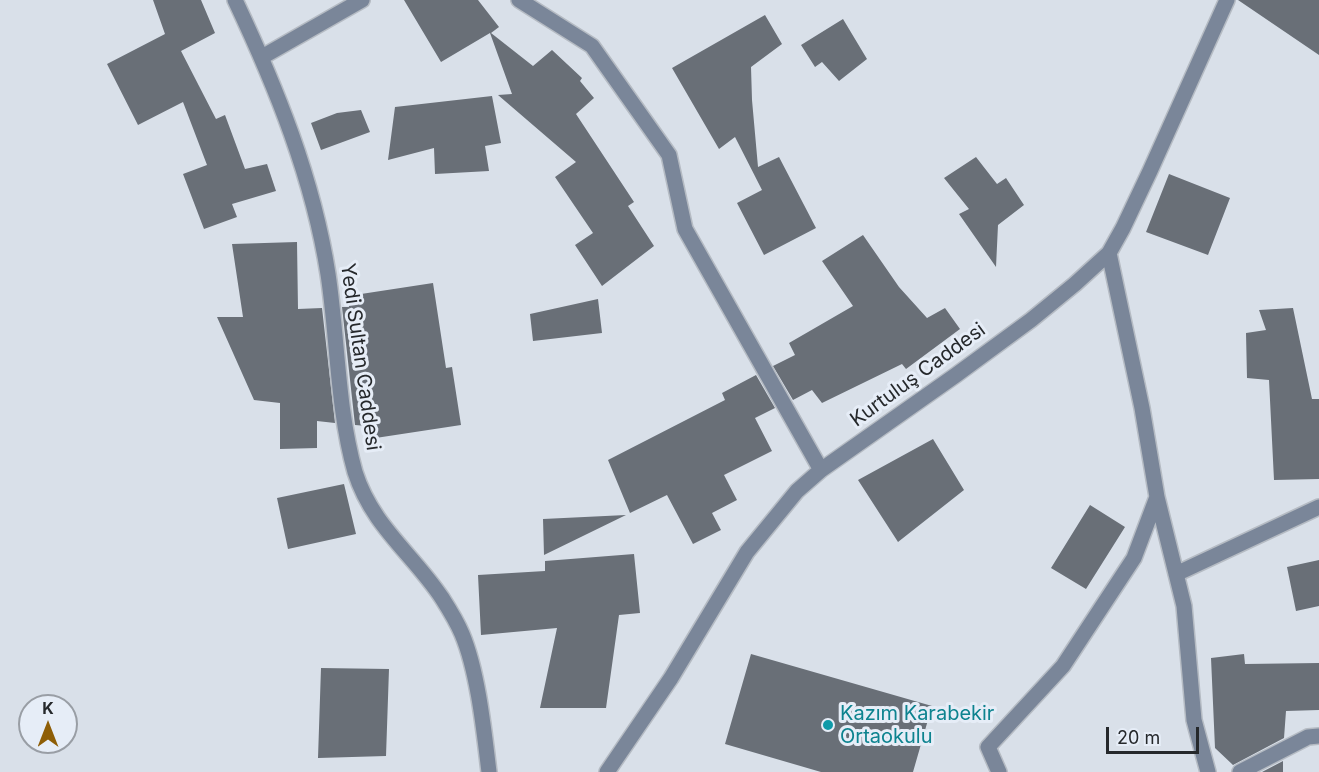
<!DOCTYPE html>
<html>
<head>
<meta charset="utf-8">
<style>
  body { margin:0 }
  #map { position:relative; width:1319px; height:772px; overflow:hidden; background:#d9e0e9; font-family:Inter,sans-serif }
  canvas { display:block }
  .north { position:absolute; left:18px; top:694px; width:60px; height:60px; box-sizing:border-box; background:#e6edf7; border:2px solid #999ea5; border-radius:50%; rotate:0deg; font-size:16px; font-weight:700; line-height:24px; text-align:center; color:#25282b }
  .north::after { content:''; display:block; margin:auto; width:21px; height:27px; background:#8e5e07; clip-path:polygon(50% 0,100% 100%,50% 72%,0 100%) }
  .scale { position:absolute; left:1106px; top:727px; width:93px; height:27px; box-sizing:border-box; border:3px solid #25282b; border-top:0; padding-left:8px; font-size:18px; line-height:21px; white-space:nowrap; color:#25282b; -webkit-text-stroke:4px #e6edf7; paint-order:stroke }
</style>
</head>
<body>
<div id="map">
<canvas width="1319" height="772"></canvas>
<div class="north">K</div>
<div class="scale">20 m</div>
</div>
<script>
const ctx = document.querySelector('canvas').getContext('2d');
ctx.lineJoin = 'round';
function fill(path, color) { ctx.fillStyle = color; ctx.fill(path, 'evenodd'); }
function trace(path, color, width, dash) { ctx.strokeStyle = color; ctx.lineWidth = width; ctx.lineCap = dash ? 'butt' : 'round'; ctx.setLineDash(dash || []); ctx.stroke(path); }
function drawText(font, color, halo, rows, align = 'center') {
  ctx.font = font + ' Inter,sans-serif'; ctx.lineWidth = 6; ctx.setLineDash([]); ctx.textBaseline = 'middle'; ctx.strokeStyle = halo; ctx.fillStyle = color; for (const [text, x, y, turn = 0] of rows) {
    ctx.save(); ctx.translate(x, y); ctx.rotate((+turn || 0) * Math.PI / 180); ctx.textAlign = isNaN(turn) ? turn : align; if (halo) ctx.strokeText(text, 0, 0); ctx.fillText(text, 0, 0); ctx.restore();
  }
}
const building = new Path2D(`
  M 153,0 L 201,0 L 215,33 L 181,51 L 216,119 L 225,115 L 245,169 L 267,164 L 276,191 L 232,204 L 237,217 L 204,229 L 183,174 L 207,165 L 183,102 L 138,125 L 107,64 L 165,34 Z
  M 404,0 L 478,0 L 499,27 L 491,33 L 533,66 L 552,50 L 582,78 L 580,81 L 594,98 L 576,114 L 634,202 L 628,206 L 654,246 L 602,286 L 575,245 L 593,233 L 555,177 L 576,162 L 498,95 L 512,94 L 490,33 L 441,62 Z
  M 1238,0 L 1319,0 L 1319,55 Z
  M 765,15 L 782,44 L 751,67 L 752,100 L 758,167 L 779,157 L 816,228 L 764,255 L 737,203 L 762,190 L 735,137 L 719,149 L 672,68 Z
  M 843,19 L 867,59 L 839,81 L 822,62 L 815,67 L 801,45 Z
  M 492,96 L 501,143 L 485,146 L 489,171 L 435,174 L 434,148 L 388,160 L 395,107 Z
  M 361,110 L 370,132 L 321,150 L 311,123 L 337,113 Z
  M 976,157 L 997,184 L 1006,178 L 1024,205 L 998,225 L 996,267 L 959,214 L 969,209 L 944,178 Z
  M 1169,174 L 1230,198 L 1208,255 L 1146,232 Z
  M 863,235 L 899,287 L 927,318 L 945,308 L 960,329 L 906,369 L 902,364 L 822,403 L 812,390 L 793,400 L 773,366 L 795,355 L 789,343 L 853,306 L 822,261 Z
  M 297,242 L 298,309 L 322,308 L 335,423 L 317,421 L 317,448 L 280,449 L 280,403 L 254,400 L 217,317 L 243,317 L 232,244 Z
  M 433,283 L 446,368 L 452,367 L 461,425 L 369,439 L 367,426 L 355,425 L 342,307 L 349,307 L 348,296 Z
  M 598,299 L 602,333 L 533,341 L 530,314 Z
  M 1293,308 L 1312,399 L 1319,399 L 1319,479 L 1274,480 L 1269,380 L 1247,378 L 1246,333 L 1266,330 L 1259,310 Z
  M 756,375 L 775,408 L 755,418 L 772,451 L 724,475 L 737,500 L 712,513 L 721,530 L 693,544 L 667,495 L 630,513 L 608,460 L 725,400 L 722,393 Z
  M 933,439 L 964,490 L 898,542 L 858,480 Z
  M 344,484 L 356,534 L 288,549 L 277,498 Z
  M 1090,505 L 1125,527 L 1086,589 L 1051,568 Z
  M 626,515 L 544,555 L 543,519 Z
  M 634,554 L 640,613 L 619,615 L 606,708 L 540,708 L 557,628 L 481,635 L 478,575 L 545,571 L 545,561 Z
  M 1319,560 L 1319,606 L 1296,611 L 1287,567 Z
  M 751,654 L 932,706 L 913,772 L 821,772 L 725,744 Z
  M 1244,654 L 1245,664 L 1319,663 L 1319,710 L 1286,711 L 1284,738 L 1233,765 L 1215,748 L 1211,658 Z
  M 321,668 L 389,669 L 386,756 L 318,758 Z
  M 1283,761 L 1283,772 L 1262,772 Z`);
const minor = new Path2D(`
  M 235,0 C 276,87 313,178 328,274 C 338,340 337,408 355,472 C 372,526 413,554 442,598 C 449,609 457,622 462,634 C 478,672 484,731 489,772
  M 519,0 L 592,46 L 669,155 L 685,229 L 821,470
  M 262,57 L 362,0
  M 1157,497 L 1184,606 L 1194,720 L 1208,772
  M 1176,574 L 1319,507
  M 607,772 L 671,678 L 747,552 L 797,491 L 821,470 L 956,375 L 1031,320 L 1075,284 L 1109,253 L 1123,228 L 1150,171 L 1227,0
  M 999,772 L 988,747 L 1063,666 L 1134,558 L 1157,497 L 1142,408 L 1109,253
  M 1240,772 L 1308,737 L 1319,736`);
const markers = [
  [828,725,6,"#0f9aa8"]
];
const streetNames = [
  ["Yedi Sultan Caddesi",360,357,82],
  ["Kurtuluş Caddesi",918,375,-36]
];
const cultureNames = [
  ["Kazım Karabekir",840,714],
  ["Ortaokulu",840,737]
];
fill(building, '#696f77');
trace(minor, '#b5bbc3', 18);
trace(minor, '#7a8699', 15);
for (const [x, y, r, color] of markers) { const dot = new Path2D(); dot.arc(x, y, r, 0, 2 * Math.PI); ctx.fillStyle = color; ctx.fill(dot); trace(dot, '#e6edf7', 2); }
drawText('20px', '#25282b', '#e6edf7', streetNames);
drawText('20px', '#0d838f', '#e6edf7', cultureNames, 'left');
</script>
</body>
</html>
